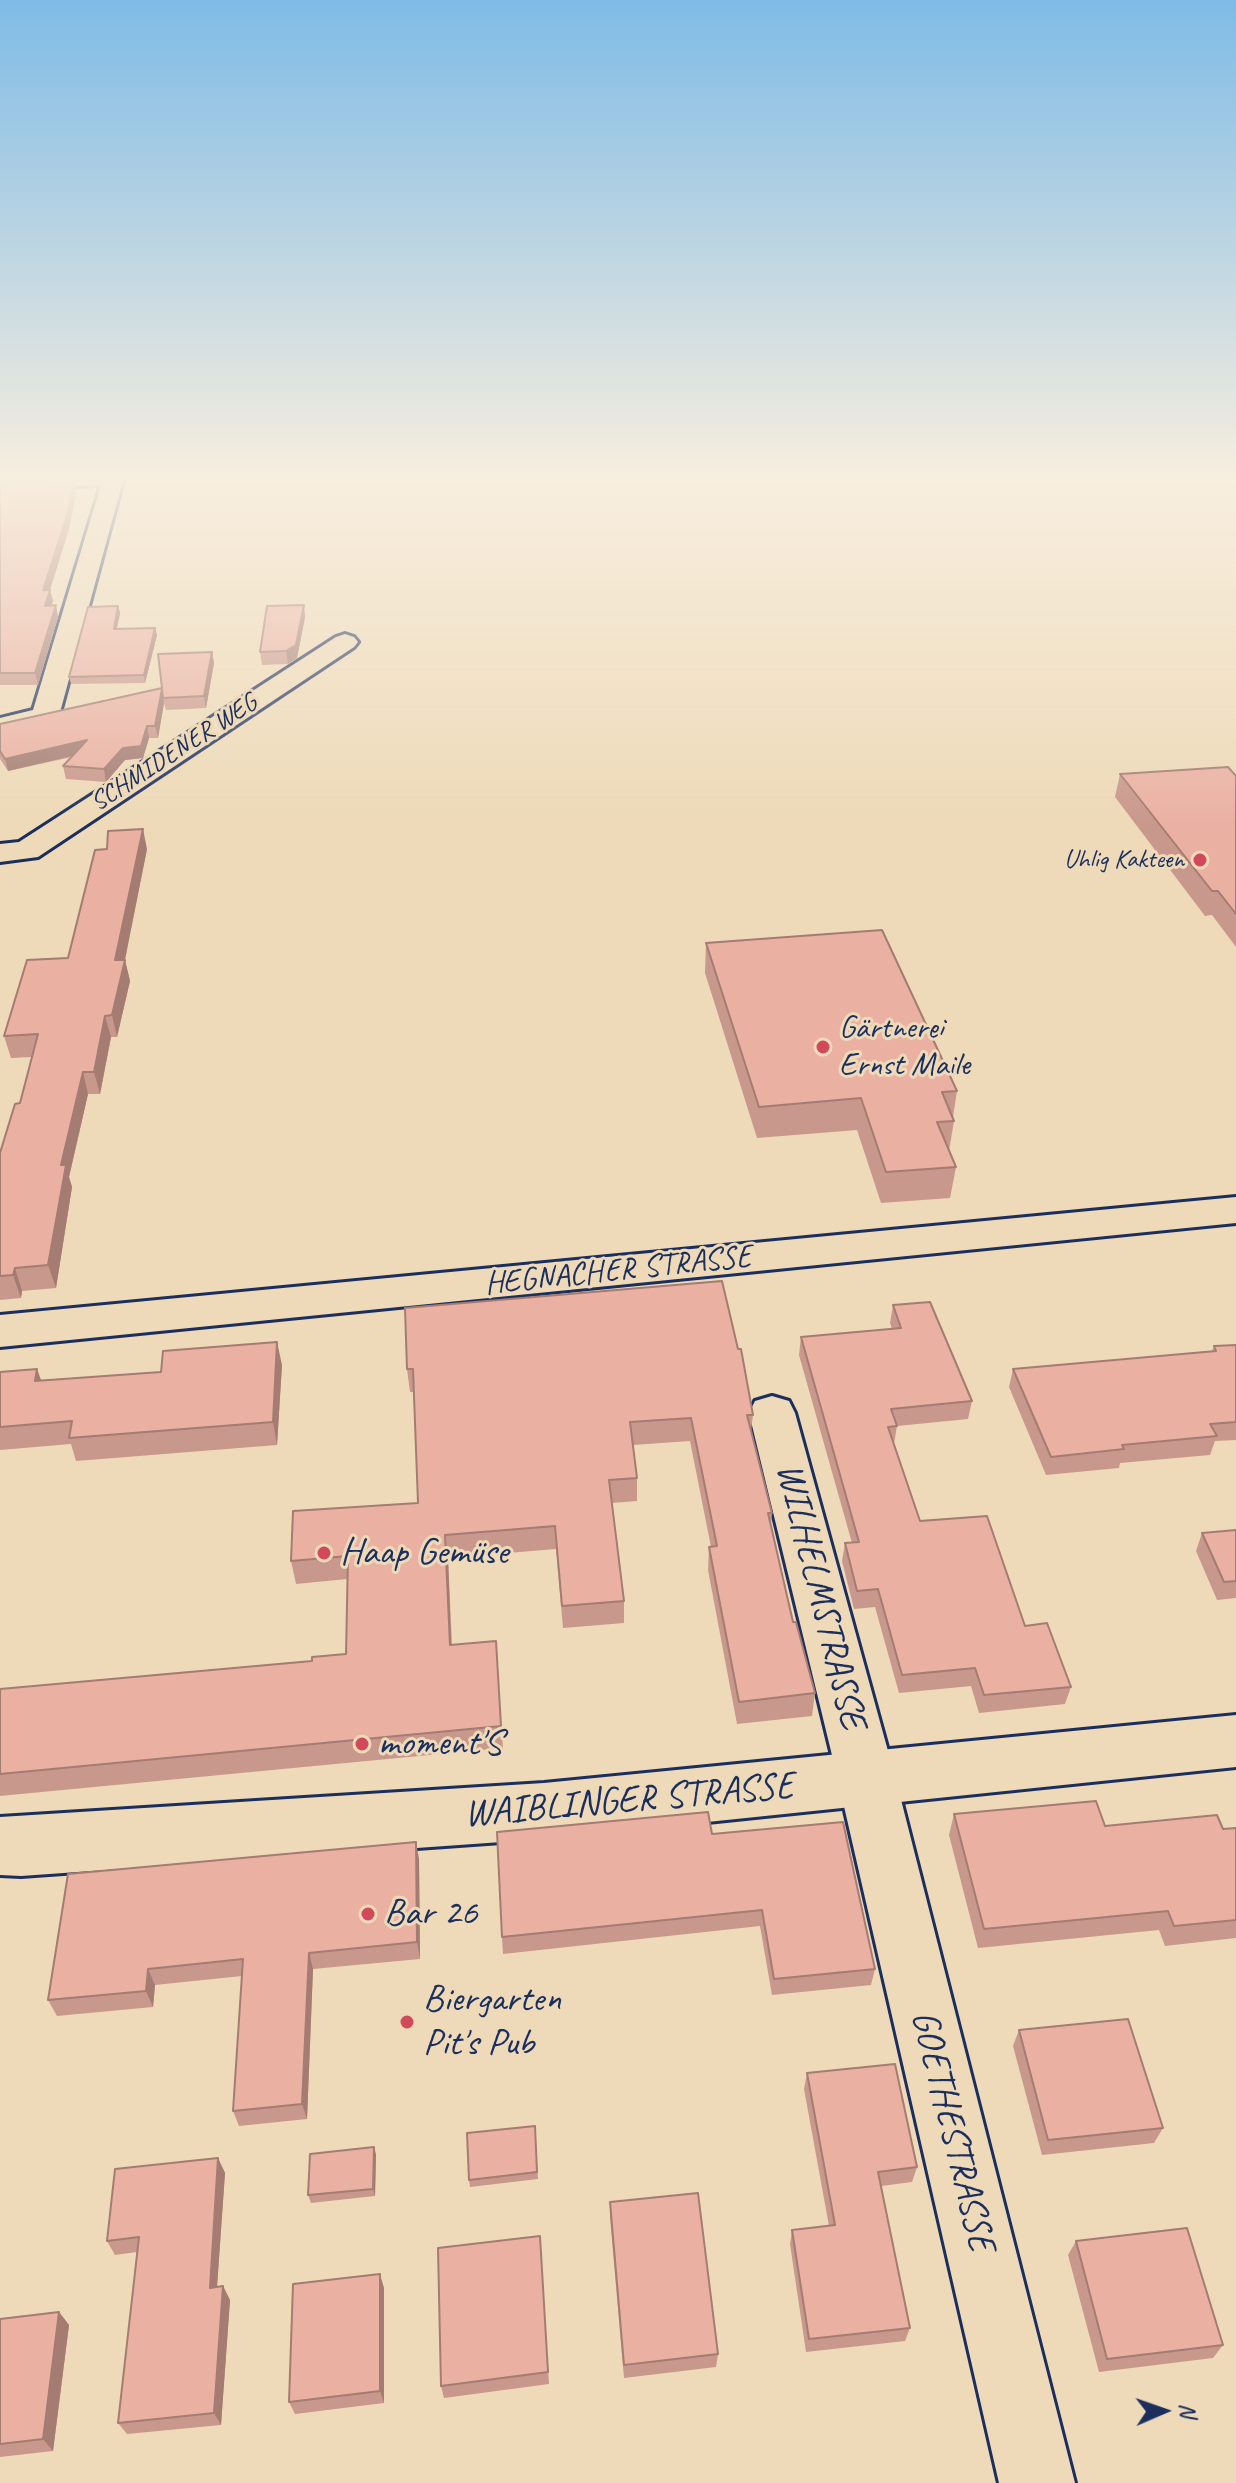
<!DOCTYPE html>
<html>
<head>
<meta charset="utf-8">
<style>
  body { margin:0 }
  #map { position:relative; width:1236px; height:2483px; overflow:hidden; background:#eedab8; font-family:Caveat,sans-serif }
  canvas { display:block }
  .north { position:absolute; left:1124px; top:2371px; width:80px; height:80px; -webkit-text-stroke:6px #eedab8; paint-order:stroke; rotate:88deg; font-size:22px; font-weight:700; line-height:32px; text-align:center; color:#1b2f5e }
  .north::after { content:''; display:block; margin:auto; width:28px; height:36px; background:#1b2f5e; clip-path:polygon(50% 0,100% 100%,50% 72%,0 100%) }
</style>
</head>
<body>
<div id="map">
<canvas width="1236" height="2483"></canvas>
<div class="north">N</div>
</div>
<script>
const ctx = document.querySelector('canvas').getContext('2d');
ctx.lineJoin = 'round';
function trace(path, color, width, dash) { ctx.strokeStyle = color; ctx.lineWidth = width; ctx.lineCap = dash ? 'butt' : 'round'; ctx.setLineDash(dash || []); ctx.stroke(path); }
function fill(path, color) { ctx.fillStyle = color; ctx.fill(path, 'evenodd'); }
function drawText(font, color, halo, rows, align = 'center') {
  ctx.font = font + ' Caveat,sans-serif'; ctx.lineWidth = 6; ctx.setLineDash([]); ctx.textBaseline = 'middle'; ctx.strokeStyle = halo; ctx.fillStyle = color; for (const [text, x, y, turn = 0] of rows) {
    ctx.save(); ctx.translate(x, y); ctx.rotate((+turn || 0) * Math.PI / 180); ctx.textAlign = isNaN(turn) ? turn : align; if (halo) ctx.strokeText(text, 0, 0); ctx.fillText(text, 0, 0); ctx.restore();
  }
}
const minor = new Path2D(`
  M 124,477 L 59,716 L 55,722 L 0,734 L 0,718 L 33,710 L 101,485 L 0,490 L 0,478 Z
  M 345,634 L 354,637 L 358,642 L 354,647 L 38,857 L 0,862 L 0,844 L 19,842 L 336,637 Z
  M 1236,1197 L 1236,1223 L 0,1347 L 0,1315 Z
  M 772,1396 L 789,1401 L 795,1413 L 896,1780 L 1075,2483 L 999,2483 L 838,1780 L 749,1413 L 755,1401 Z`);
const tertiary = new Path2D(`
  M 1236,1715 L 1236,1767 L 544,1839 L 21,1876 L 0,1875 L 0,1817 L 544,1783 Z`);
const wall = new Path2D(`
  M 75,479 L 77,489 L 69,529 L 50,590 L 53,601 L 51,605 L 58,617 L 38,685 L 0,685 L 0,483 Z
  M 118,606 L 120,613 L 117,629 L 155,628 L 157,635 L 145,683 L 71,684 L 69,677 Z
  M 305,617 L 297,658 L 288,664 L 262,665 L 260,652 Z
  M 212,652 L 214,663 L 206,708 L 166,710 L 164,703 L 158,738 L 149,738 L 143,758 L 125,760 L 106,782 L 66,779 L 63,766 L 72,757 L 8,771 L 0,759 L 0,724 L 162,688 Z
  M 1120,774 L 1236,776 L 1236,947 L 1212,915 L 1205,916 L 1115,797 Z
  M 147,849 L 125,960 L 130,981 L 117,1037 L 111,1037 L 100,1094 L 88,1094 L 69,1177 L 72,1187 L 56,1288 L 22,1291 L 21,1298 L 0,1300 L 0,1153 L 20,1103 L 32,1057 L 11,1058 L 4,1036 L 68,958 Z
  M 706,943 L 957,1091 L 953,1117 L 954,1121 L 949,1151 L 956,1167 L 950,1198 L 881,1203 L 857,1130 L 757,1138 L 705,973 Z
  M 893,1305 L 972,1401 L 968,1419 L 897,1426 L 894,1444 L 920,1521 L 1025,1626 L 1071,1687 L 1065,1704 L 979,1713 L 971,1686 L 899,1693 L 875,1607 L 854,1609 L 842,1561 L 845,1543 L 852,1543 L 799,1355 L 801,1337 L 892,1329 L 890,1323 Z
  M 405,1308 L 753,1415 L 751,1431 L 772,1513 L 771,1524 L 793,1622 L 815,1693 L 812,1716 L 737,1724 L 708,1570 L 709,1547 L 711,1547 L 690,1441 L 633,1445 L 637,1478 L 637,1501 L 612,1503 L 624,1601 L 624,1623 L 563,1628 L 556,1549 L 448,1558 L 452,1645 L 496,1641 L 503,1748 L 0,1796 L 0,1689 L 312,1661 L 346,1654 L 347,1579 L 296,1584 L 291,1561 L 418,1503 L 414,1392 L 410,1392 L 407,1369 Z
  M 1236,1345 L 1236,1440 L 1215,1441 L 1210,1455 L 1120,1463 L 1119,1468 L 1046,1475 L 1009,1387 L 1013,1369 L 1212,1351 L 1214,1346 Z
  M 282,1365 L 277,1445 L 76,1461 L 71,1444 L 0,1450 L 0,1372 L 37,1369 L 41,1380 Z
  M 1236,1530 L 1236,1598 L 1217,1600 L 1196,1551 L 1202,1533 Z
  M 954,1814 L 1105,1826 L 1223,1829 L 1236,1828 L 1236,1938 L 1165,1946 L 1159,1930 L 978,1948 L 949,1835 Z
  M 712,1834 L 875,1969 L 871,1985 L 772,1995 L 760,1926 L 503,1954 L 502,1937 Z
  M 419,1859 L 420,1959 L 313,1969 L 307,2119 L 239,2126 L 233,2111 L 242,1976 L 155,1985 L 153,2007 L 57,2016 L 48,2000 Z
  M 1019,2030 L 1163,2128 L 1154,2143 L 1042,2155 L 1013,2046 Z
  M 807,2073 L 917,2167 L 912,2182 L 881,2186 L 910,2328 L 905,2341 L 806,2352 L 790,2244 L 792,2230 L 829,2226 L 804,2089 Z
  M 535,2126 L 538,2179 L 470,2187 L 469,2180 Z
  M 374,2147 L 376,2155 L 375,2196 L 311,2203 L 308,2195 Z
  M 218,2158 L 225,2173 L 217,2287 L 223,2286 L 230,2300 L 221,2425 L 127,2434 L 118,2423 L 137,2252 L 115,2255 L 107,2241 Z
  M 610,2202 L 718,2354 L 716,2367 L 624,2378 L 610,2217 Z
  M 540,2236 L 549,2384 L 444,2398 L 441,2386 Z
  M 1076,2241 L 1223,2345 L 1213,2358 L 1099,2372 L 1068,2255 Z
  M 384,2288 L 384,2403 L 295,2414 L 289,2402 Z
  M 59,2312 L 69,2325 L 53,2451 L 0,2457 L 0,2319 Z`);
const shadedWall = new Path2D(`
  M 75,479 L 77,489 L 69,529 L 46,602 L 43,590 Z
  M 50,590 L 53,601 L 48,617 L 45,606 Z
  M 56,605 L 58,617 L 38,685 L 35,673 Z
  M 304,605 L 305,617 L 297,658 L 288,664 L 286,651 Z
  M 118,606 L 120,613 L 115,636 L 114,629 Z
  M 155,628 L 157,635 L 145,683 L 144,675 Z
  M 212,652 L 214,663 L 206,708 L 204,696 Z
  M 162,689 L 164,703 L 158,738 L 155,726 Z
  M 147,726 L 149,738 L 143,758 L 125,760 L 106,782 L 104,769 L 123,748 Z
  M 87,740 L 89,752 L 8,771 L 5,759 Z
  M 143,829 L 147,849 L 124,964 L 125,960 L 130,981 L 117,1037 L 112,1015 L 115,960 Z
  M 105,1016 L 111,1037 L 100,1094 L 94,1072 Z
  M 83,1072 L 88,1094 L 69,1177 L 72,1187 L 56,1288 L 48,1265 L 61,1165 Z
  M 15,1268 L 22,1291 L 21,1298 L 13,1275 Z
  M 277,1342 L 282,1365 L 277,1445 L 273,1422 Z
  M 37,1369 L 45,1392 L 35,1381 Z
  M 445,1535 L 448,1558 L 452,1667 L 450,1645 Z
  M 416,1842 L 419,1859 L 420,1959 L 417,1942 Z
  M 309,1953 L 313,1969 L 307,2119 L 302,2104 Z
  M 148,1969 L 155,1985 L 153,2007 L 146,1991 Z
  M 374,2147 L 376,2155 L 375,2196 L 373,2189 Z
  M 218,2158 L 225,2173 L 216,2301 L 210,2288 Z
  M 380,2274 L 384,2288 L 384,2403 L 380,2391 Z
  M 223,2286 L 230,2300 L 221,2425 L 214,2413 Z
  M 59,2312 L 69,2325 L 53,2451 L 43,2439 Z`);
const building = new Path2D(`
  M 75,479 L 66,519 L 43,590 L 50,590 L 45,606 L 56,605 L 35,673 L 0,673 L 0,483 Z
  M 304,605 L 296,645 L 286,651 L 260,652 L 267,606 Z
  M 118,606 L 114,629 L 155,628 L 144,675 L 69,677 L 88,607 Z
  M 212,652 L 204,696 L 163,698 L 162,689 L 155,726 L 147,726 L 141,746 L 123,748 L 104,769 L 63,766 L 87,740 L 5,759 L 0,751 L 0,724 L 162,688 L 158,654 Z
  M 1228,767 L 1236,776 L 1236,914 L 1218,891 L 1212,891 L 1120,774 Z
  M 143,829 L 115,960 L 125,960 L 112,1015 L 105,1016 L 94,1072 L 83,1072 L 61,1165 L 66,1165 L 48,1265 L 15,1268 L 13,1275 L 0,1276 L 0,1153 L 15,1104 L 20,1103 L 38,1034 L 4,1036 L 27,960 L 68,958 L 95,850 L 107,849 L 108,831 Z
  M 882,930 L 957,1091 L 942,1092 L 954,1121 L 937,1122 L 956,1167 L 886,1172 L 861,1098 L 759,1107 L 706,943 Z
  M 722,1281 L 738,1349 L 741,1349 L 753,1415 L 747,1415 L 772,1513 L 768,1513 L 793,1622 L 796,1622 L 815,1693 L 739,1702 L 709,1547 L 717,1546 L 691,1418 L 630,1422 L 637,1478 L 609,1480 L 624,1601 L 562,1606 L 555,1526 L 445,1535 L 450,1645 L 496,1641 L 501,1726 L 0,1774 L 0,1689 L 312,1661 L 312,1657 L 346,1654 L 348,1556 L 291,1561 L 293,1511 L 418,1503 L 413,1369 L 407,1369 L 405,1308 Z
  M 930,1302 L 972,1401 L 891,1409 L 897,1426 L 888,1427 L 920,1521 L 987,1516 L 1025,1626 L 1047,1623 L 1071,1687 L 984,1695 L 975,1668 L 902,1675 L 878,1589 L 857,1591 L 845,1543 L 859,1542 L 801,1337 L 901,1328 L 893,1305 Z
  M 277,1342 L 273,1422 L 69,1438 L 72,1421 L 0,1427 L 0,1372 L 37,1369 L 35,1381 L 161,1372 L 163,1351 Z
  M 1236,1345 L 1236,1422 L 1210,1424 L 1217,1436 L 1122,1445 L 1124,1449 L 1051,1457 L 1013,1369 L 1216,1351 L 1214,1346 Z
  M 1236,1530 L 1236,1581 L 1224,1582 L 1202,1533 Z
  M 1096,1801 L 1105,1826 L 1217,1815 L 1223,1829 L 1236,1828 L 1236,1920 L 1174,1926 L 1168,1911 L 984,1929 L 954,1814 Z
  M 708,1812 L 712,1834 L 843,1822 L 875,1969 L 774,1979 L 762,1910 L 502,1937 L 497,1832 Z
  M 416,1842 L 417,1942 L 309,1953 L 302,2104 L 233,2111 L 243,1959 L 148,1969 L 146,1991 L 48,2000 L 68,1874 Z
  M 1128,2019 L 1163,2128 L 1048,2140 L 1019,2030 Z
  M 895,2064 L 917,2167 L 878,2172 L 910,2328 L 809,2339 L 792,2230 L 835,2225 L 807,2073 Z
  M 535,2126 L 537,2172 L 469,2180 L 467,2133 Z
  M 374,2147 L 373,2189 L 308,2195 L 310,2154 Z
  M 218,2158 L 210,2288 L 223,2286 L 214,2413 L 118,2423 L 139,2237 L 107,2241 L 115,2169 Z
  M 698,2193 L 718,2354 L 624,2365 L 610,2202 Z
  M 1187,2228 L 1223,2345 L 1107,2359 L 1076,2241 Z
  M 540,2236 L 548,2372 L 441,2386 L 438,2248 Z
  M 380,2274 L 380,2391 L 289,2402 L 293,2284 Z
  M 59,2312 L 43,2439 L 0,2444 L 0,2319 Z`);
const markers = [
  [1200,860,8,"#d1495b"],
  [823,1047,8,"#d1495b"],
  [324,1553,8,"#d1495b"],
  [362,1744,8,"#d1495b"],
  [368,1914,8,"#d1495b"],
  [407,2022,8,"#d1495b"]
];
const farStreetnames = [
  ["SCHMIDENER WEG",174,753,-33]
];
const farPoinames = [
  ["Uhlig Kakteen",1184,860]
];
const poiNames = [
  ["Gärtnerei",839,1029],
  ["Ernst Maile",839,1066]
];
const streetNames = [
  ["HEGNACHER STRASSE",618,1271,-6]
];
const nearPoinames = [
  ["Haap Gemüse",340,1553],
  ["moment'S",378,1744],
  ["Bar 26",384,1914],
  ["Biergarten",423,2000],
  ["Pit's Pub",423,2044]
];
const nearStreetnames = [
  ["WILHELMSTRASSE",820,1596,76],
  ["WAIBLINGER STRASSE",629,1801,-5],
  ["GOETHESTRASSE",952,2131,76]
];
trace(minor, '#1b2f5e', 6);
trace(tertiary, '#1b2f5e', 6);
fill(minor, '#eedab8');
fill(tertiary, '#eedab8');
fill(wall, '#c9988c');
fill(shadedWall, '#a47c72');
fill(building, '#eab1a3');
trace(building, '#a47c72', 2);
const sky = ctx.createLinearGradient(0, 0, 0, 824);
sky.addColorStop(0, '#7fbbe6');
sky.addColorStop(0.58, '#f7eedf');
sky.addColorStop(1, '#f7eedf00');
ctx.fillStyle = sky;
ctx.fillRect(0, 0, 1236, 824);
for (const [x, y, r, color] of markers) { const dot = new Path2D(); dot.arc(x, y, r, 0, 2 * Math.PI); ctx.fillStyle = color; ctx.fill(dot); trace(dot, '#eedab8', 3); }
drawText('26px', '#1b2f5e', '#eedab8', farStreetnames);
drawText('26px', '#1b2f5e', '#eedab8', farPoinames, 'right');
drawText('32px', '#1b2f5e', '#eedab8', poiNames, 'left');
drawText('32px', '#1b2f5e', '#eedab8', streetNames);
drawText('38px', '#1b2f5e', '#eedab8', nearPoinames, 'left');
drawText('38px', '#1b2f5e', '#eedab8', nearStreetnames);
</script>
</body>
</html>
